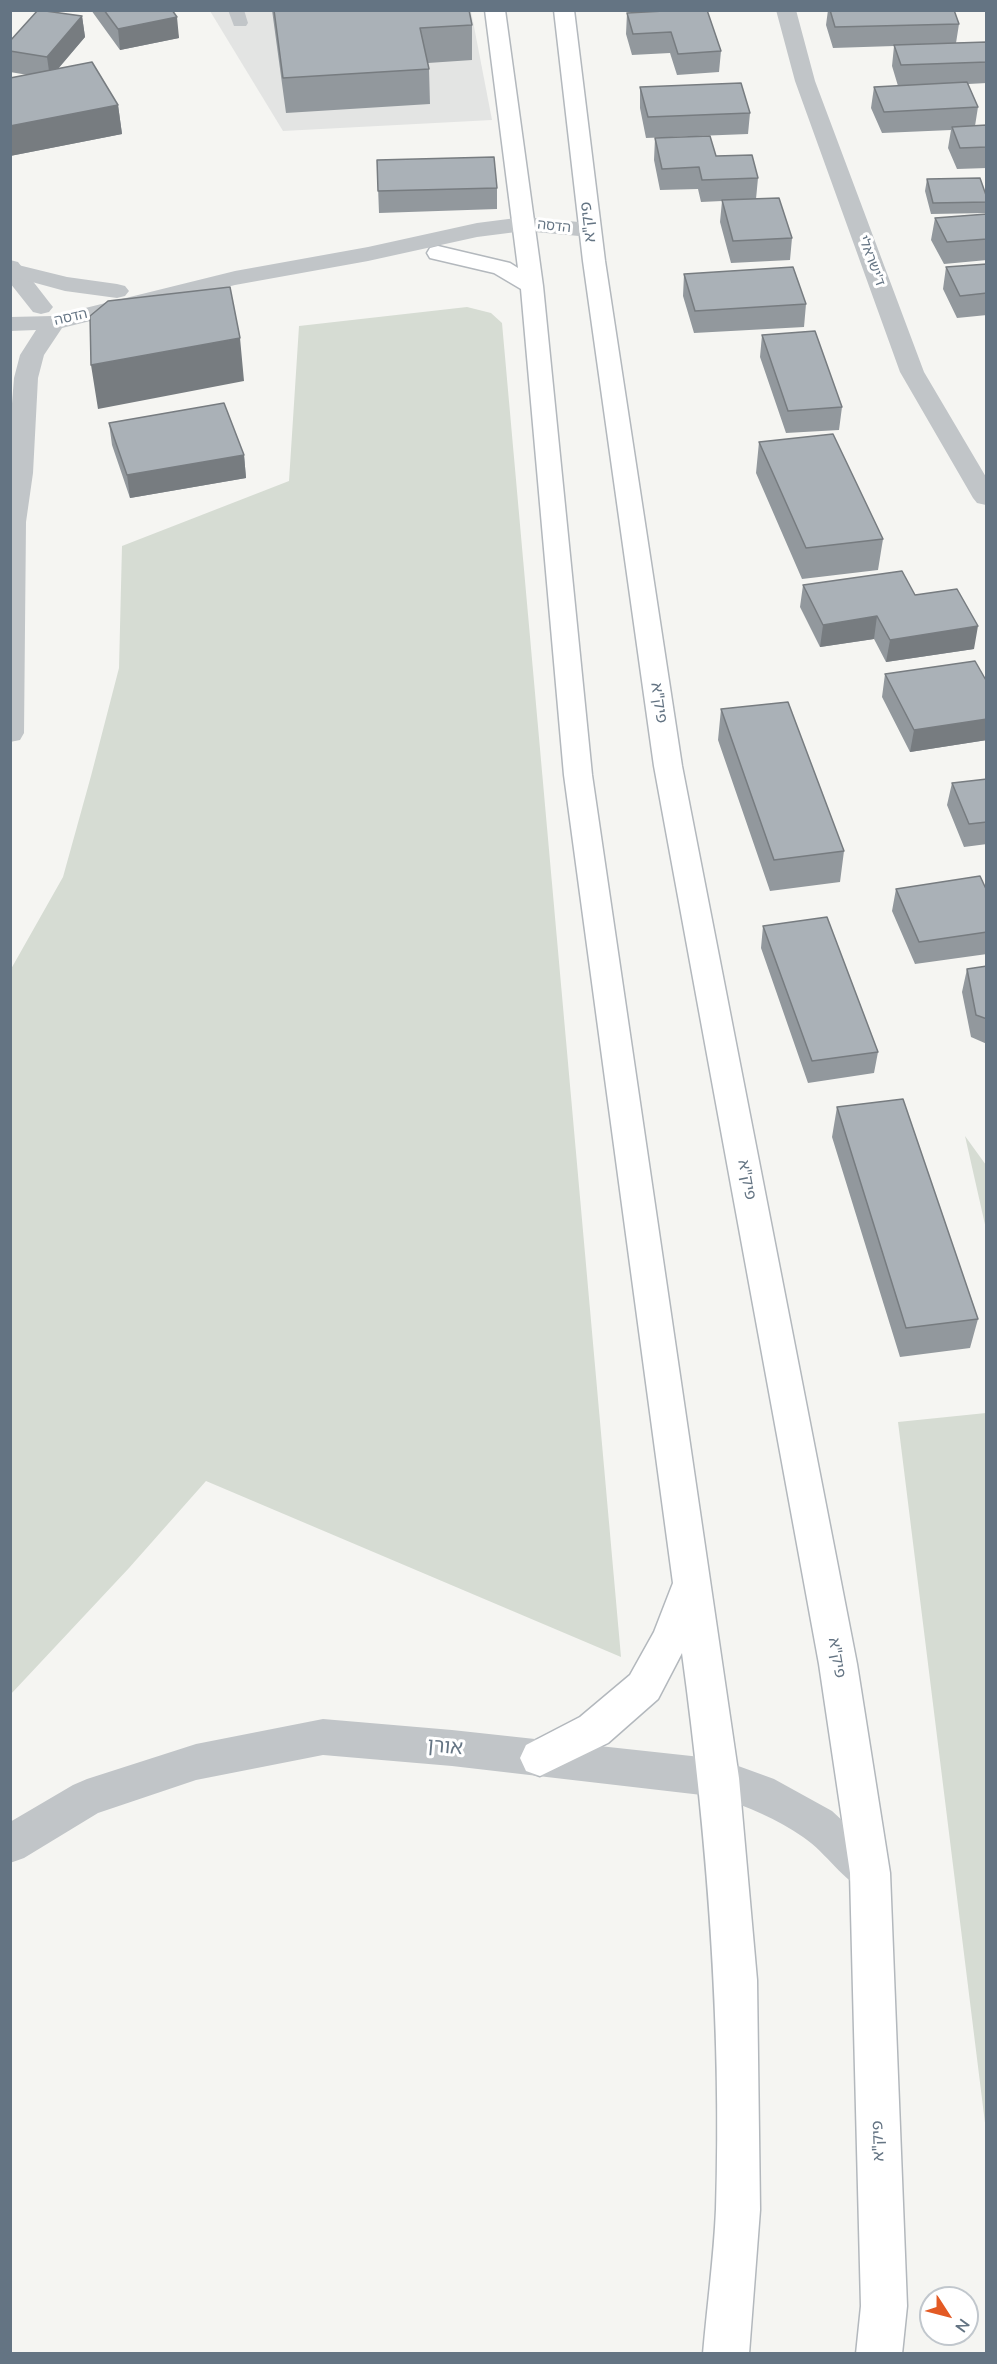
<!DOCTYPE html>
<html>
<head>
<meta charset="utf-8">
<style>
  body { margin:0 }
  #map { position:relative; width:997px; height:2364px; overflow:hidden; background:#f5f5f2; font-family:"Nunito Sans",sans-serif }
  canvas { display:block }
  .frame { position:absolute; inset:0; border:12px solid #647483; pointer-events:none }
  .north { position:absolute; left:919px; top:2286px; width:60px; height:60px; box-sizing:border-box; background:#fff; border:2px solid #c1c7cd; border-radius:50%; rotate:126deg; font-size:16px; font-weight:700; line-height:24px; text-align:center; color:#647483 }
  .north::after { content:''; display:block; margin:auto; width:21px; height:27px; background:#e35a24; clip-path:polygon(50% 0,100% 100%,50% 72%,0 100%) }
</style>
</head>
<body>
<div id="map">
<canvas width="997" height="2364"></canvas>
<div class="frame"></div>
<div class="north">N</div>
</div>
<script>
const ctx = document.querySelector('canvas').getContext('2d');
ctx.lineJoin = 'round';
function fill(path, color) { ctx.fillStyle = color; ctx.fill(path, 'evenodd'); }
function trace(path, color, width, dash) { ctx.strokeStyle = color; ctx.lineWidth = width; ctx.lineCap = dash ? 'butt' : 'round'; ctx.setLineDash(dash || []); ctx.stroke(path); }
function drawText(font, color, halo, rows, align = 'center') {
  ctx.font = font + ' "Nunito Sans","Noto Sans Hebrew",sans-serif'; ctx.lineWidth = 6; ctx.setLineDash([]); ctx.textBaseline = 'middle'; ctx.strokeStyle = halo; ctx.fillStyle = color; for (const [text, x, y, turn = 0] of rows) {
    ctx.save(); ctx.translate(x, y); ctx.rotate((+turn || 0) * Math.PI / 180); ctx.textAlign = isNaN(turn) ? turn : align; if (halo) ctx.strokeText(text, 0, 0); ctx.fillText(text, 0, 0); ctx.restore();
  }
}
const built = new Path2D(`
  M 210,11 L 471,11 L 492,120 L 283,131 Z`);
const green = new Path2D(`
  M 467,307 L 491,313 L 502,323 L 621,1657 L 206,1481 L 129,1568 L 11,1694 L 11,969 L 63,877 L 91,776 L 119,668 L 122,546 L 289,481 L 299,326 Z
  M 965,1136 L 986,1165 L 986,1229 Z
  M 986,1413 L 986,2131 L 898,1422 Z`);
const service = new Path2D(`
  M 228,10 L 244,10 L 248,23 L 246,26 L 234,26 Z`);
const minor = new Path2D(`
  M 776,10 L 796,10 L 815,81 L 924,372 L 986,477 L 986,505 L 977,503 L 973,498 L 900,372 L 795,81 Z
  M 10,260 L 18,262 L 49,302 L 53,307 L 49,312 L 41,314 L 33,312 L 10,283 Z
  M 323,1719 L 452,1730 L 719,1759 L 774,1779 L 832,1811 L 884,1859 L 890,1873 L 884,1887 L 870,1893 C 842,1881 827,1853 803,1837 C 777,1819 748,1807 719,1797 L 452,1766 L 323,1755 L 196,1780 L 98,1813 L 24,1858 L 10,1863 L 10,1822 L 73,1785 L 87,1779 L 196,1744 Z`);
const tertiary = new Path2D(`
  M 524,217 L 590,223 L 598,225 L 601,230 L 598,235 L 590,237 L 524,231 L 477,237 L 368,261 L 235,285 L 62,328 L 44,355 L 38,378 L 33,473 L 26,522 L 24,733 L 20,740 L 10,742 L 10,429 L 14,378 L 20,355 L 36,330 L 10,331 L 10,317 L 53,316 L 235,271 L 368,247 L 477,223 Z
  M 10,263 L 67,277 L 117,284 L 125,286 L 129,291 L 125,296 L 117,298 L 65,291 L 10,276 Z`);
const secondary = new Path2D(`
  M 485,10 L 505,10 L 543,286 L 592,775 L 739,1778 L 757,1980 L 760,2210 L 749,2354 L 703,2354 C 707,2306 714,2257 716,2209 C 722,2023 707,1837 682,1653 L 658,1699 L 608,1743 L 540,1776 L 526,1771 L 520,1758 L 526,1745 L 580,1717 L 630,1675 L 654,1632 L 673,1583 L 564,775 L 521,289 L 494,273 L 430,258 L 427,253 L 430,248 L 438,246 L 510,263 L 518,268 Z
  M 554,10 L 574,10 L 605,261 L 682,766 L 857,1664 L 890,1873 L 907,2306 L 902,2354 L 856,2354 L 861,2306 L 850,1873 L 819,1664 L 654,766 L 583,261 Z`);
const wall = new Path2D(`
  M 91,10 L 172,10 L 179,38 L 120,50 Z
  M 272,10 L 469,10 L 472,25 L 472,60 L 428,63 L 429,69 L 430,104 L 286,113 Z
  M 648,10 L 707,10 L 721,51 L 719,72 L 677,75 L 670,53 L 632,55 L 626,34 L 627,13 L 649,12 Z
  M 828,10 L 954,10 L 959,24 L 956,43 L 987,42 L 987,83 L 968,84 L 978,107 L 975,126 L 987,125 L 987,168 L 957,169 L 948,148 L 951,130 L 882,133 L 871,108 L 874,87 L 898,86 L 892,66 L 894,46 L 833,48 L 826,25 Z
  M 82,16 L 85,37 L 58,69 L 118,105 L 122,134 L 10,156 L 10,78 L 28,75 L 10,72 L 10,41 Z
  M 640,87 L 750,113 L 748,134 L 646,138 L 640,108 Z
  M 655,138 L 716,156 L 758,178 L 756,199 L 792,238 L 790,260 L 731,263 L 720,222 L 722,201 L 701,202 L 698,189 L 660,190 L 654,160 Z
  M 377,160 L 497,188 L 497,209 L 379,213 Z
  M 927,179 L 987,198 L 986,213 L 931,214 L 925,191 Z
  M 987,214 L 987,260 L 944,264 L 931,240 L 935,218 Z
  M 987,264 L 987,315 L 957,318 L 943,289 L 946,267 Z
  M 684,274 L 806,304 L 804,327 L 694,333 L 683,296 Z
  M 762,335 L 842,407 L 839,430 L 786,433 L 760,357 Z
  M 109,423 L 244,455 L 246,478 L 130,498 L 112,445 Z
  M 759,442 L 883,539 L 878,570 L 802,579 L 756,473 Z
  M 803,585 L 915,595 L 974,649 L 886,662 L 874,639 L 820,647 L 800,607 Z
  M 885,674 L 987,682 L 987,740 L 910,752 L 882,697 Z
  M 721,709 L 844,851 L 840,882 L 770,891 L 718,740 Z
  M 987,779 L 987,844 L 964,847 L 947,805 L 952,783 Z
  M 896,889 L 987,891 L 987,954 L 915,964 L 892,911 Z
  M 763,926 L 878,1052 L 874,1073 L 808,1083 L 761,948 Z
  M 987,966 L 987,1044 L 971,1037 L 962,992 L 967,969 Z
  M 837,1107 L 978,1319 L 970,1348 L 900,1357 L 832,1137 Z`);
const shadedWall = new Path2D(`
  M 82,16 L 85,37 L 50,78 L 47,57 Z
  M 177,17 L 179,38 L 120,50 L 118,29 Z
  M 118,105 L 122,134 L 10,156 L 10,126 Z
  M 240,338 L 244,381 L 98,409 L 91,365 Z
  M 244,455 L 246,478 L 130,498 L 127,475 Z
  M 877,616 L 874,639 L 820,647 L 823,625 Z
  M 978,626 L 974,649 L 886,662 L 890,640 Z
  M 987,719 L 987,740 L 910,752 L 914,730 Z`);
const building = new Path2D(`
  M 38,10 L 82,16 L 47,57 L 10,51 L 10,41 Z
  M 104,10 L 172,10 L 177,17 L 118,29 Z
  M 274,10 L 469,10 L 472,25 L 420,28 L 429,69 L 283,78 Z
  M 683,10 L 707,10 L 721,51 L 678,54 L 671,32 L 633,34 L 627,13 Z
  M 830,10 L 954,10 L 959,24 L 835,27 Z
  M 987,42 L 987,62 L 901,65 L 894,45 Z
  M 92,62 L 118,105 L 10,126 L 10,78 Z
  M 967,82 L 978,107 L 884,112 L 874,87 Z
  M 741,83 L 750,113 L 648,117 L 640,87 Z
  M 987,125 L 987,147 L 960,148 L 952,127 Z
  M 710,136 L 716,156 L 752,155 L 758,178 L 702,180 L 699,167 L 662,169 L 655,138 Z
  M 494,157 L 497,188 L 378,191 L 377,160 Z
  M 980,178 L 987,198 L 987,202 L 933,203 L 927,179 Z
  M 779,198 L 792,238 L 733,241 L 722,200 Z
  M 987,214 L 987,239 L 947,242 L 935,218 Z
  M 987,264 L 987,293 L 960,296 L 946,267 Z
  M 793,267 L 806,304 L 695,311 L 684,274 Z
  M 230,287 L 240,338 L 91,365 L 90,316 L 108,301 Z
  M 815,331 L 842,407 L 788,411 L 762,335 Z
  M 224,403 L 244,455 L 127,475 L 109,423 Z
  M 833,434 L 883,539 L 806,548 L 759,442 Z
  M 902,571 L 915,595 L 957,589 L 978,626 L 890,640 L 877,616 L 823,625 L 803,585 Z
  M 975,661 L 987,682 L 987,719 L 914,730 L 885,674 Z
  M 788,702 L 844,851 L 774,860 L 721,709 Z
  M 987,779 L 987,822 L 969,824 L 952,783 Z
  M 980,876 L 987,891 L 987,932 L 919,942 L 896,889 Z
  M 827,917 L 878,1052 L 812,1061 L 763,926 Z
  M 987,966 L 987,1019 L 976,1015 L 967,969 Z
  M 903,1099 L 978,1319 L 906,1328 L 837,1107 Z`);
const farStreetnames = [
  ["הדסה",554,227,6],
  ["ד'ישראלי",871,261,70],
  ["הדסה",71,318,-13]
];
const streetNames = [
  ["פיק\"א",589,222,-97],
  ["פיק\"א",658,703,82],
  ["פיק\"א",746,1180,79],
  ["פיק\"א",836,1658,80],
  ["פיק\"א",879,2141,-92]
];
const nearStreetnames = [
  ["אורן",445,1748,5]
];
fill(built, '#e3e4e3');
fill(green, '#d6dcd3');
trace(secondary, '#b3b8bd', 3);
fill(service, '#c1c5c8');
fill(minor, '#c1c5c8');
fill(tertiary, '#c1c5c8');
fill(secondary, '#fff');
fill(wall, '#92989d');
fill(shadedWall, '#777c80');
fill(building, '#aab1b7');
trace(building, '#777c80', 1.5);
drawText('14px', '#647483', '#fff', farStreetnames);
drawText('16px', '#647483', '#fff', streetNames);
drawText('20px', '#647483', '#fff', nearStreetnames);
</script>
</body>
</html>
